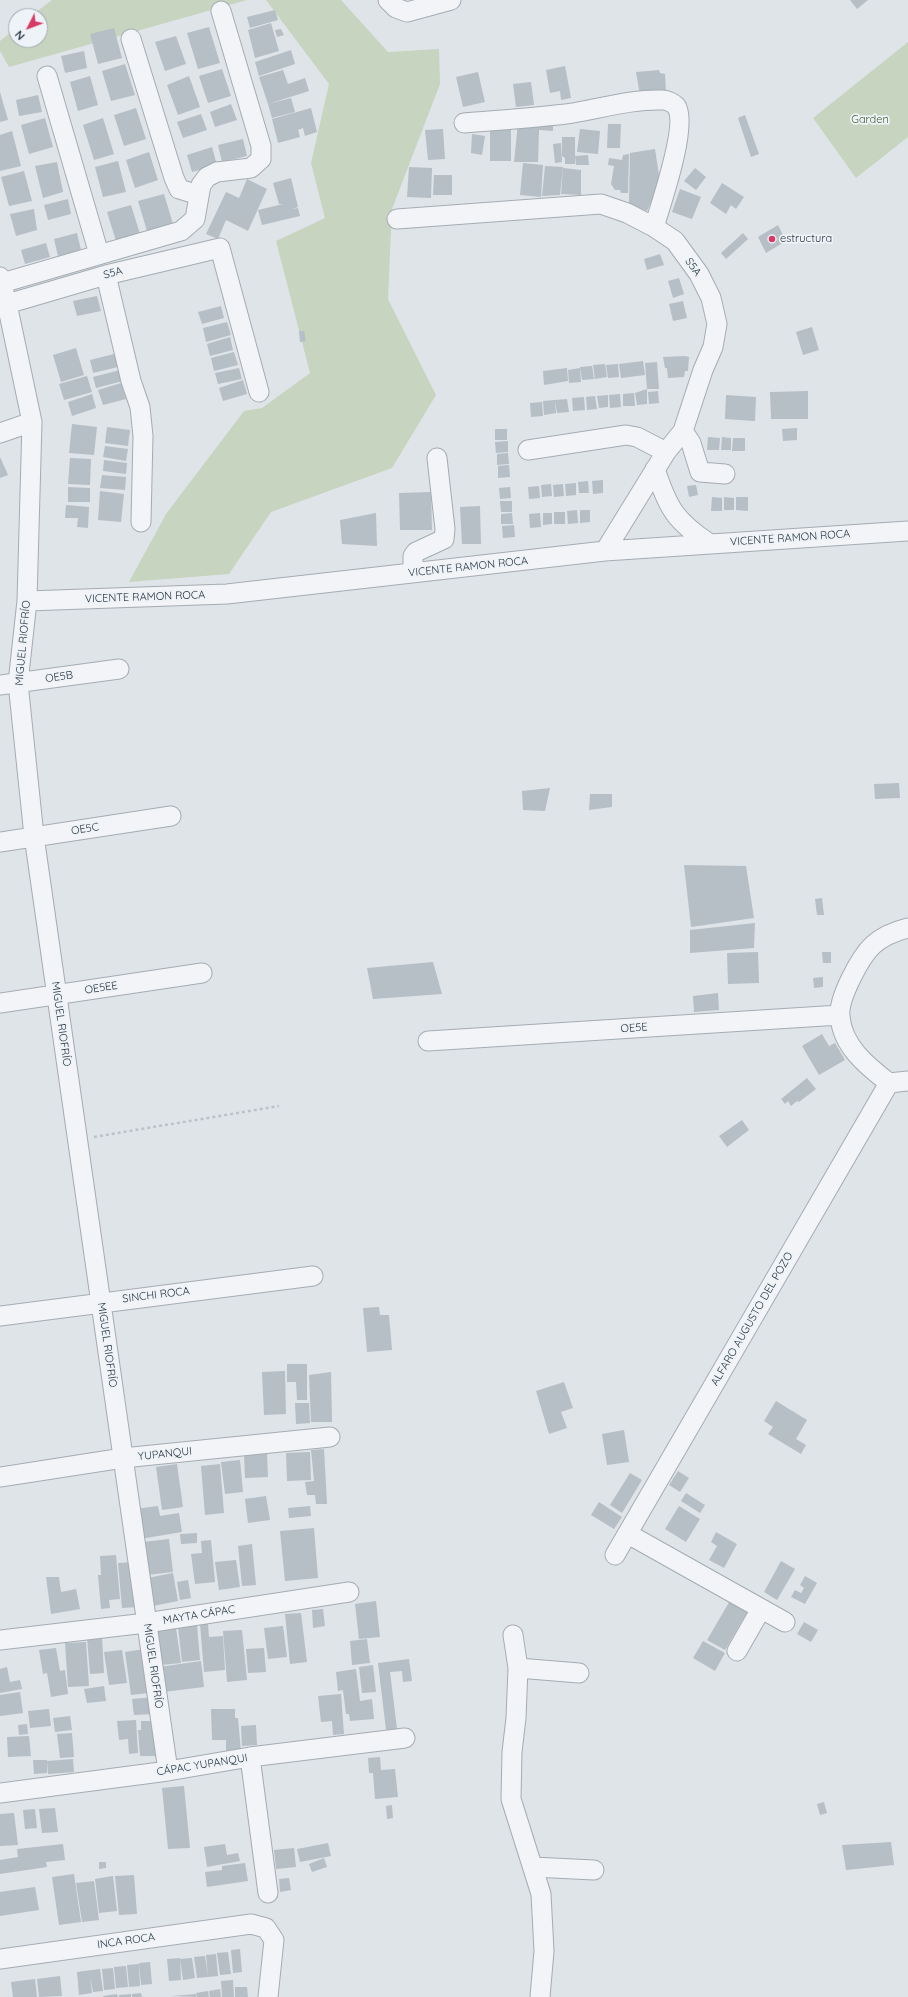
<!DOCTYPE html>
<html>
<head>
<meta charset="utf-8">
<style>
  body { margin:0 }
  #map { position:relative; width:908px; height:1997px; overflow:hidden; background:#dfe4e9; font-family:Quicksand,sans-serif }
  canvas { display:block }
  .north { position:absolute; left:8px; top:8px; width:40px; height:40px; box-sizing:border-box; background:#eef3f7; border:1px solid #9ea7ae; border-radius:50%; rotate:228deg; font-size:11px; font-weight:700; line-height:16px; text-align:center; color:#273441 }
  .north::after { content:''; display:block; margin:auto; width:14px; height:18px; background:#d63b67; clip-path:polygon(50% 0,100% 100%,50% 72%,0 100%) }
</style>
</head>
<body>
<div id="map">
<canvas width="908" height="1997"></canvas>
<div class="north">N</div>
</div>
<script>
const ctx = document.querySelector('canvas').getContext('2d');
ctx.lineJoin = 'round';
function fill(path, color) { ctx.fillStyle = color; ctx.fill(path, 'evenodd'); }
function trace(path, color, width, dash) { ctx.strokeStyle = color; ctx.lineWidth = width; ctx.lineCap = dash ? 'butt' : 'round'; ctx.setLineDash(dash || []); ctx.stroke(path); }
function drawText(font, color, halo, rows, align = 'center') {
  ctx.font = font + ' Quicksand,sans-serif'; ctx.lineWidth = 3.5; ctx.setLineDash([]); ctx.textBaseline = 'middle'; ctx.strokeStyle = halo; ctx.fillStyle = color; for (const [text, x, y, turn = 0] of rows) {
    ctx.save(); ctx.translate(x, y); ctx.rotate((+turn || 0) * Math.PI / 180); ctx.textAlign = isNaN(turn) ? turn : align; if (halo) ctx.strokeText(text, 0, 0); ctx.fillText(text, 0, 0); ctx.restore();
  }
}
const green = new Path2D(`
  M 52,0 L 247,0 L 9,67 L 0,51 L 0,41 L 16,28 L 16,40 L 40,40 L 40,16 L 31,16 Z
  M 266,0 L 341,0 L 388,52 L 439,49 L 440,84 L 392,209 L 388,299 L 436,395 L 392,468 L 271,512 L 229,574 L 129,582 L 166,514 L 244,411 L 262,408 L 310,373 L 276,241 L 325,218 L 311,163 L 329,84 Z
  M 908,42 L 908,137 L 856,178 L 813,118 Z`);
const building = new Path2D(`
  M 850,0 L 868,0 L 857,9 Z
  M 275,10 L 278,20 L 250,28 L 247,17 Z
  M 271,23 L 279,51 L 255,58 L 248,30 Z
  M 209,27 L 220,63 L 198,69 L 187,33 Z
  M 114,28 L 122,58 L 98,64 L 90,34 Z
  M 281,29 L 284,35 L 277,37 L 275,30 Z
  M 176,36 L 186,64 L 165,71 L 155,42 Z
  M 291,50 L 295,64 L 259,76 L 255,62 Z
  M 84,51 L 87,68 L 65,73 L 61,56 Z
  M 125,64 L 135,95 L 111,101 L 102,71 Z
  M 565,66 L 571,98 L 561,100 L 560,91 L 550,93 L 546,70 Z
  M 222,69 L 231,96 L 208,103 L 199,76 Z
  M 283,70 L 288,84 L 305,78 L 309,91 L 268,104 L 259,77 Z
  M 659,70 L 660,73 L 665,74 L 666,92 L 640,95 L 636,72 Z
  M 478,72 L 485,102 L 463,107 L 456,77 Z
  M 90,76 L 98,105 L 78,111 L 70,82 Z
  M 189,76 L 200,107 L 178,115 L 167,85 Z
  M 531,82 L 534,105 L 516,107 L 513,84 Z
  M 0,92 L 8,120 L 0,122 Z
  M 38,95 L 42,112 L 19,116 L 16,100 Z
  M 291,98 L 295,112 L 272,118 L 268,104 Z
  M 231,104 L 237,120 L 215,127 L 210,112 Z
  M 136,108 L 146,139 L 124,146 L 114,115 Z
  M 311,108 L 317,132 L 305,136 L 303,128 L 298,130 L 300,137 L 278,143 L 272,119 Z
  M 201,114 L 207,130 L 183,138 L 177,122 Z
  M 745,115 L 759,154 L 751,157 L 738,118 Z
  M 45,118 L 53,147 L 29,154 L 21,125 Z
  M 103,118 L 114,154 L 94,160 L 83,125 Z
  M 553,121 L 553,131 L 539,130 L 538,162 L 514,162 L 518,123 Z
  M 608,124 L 621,124 L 620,148 L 607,148 Z
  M 490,125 L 511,125 L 511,161 L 490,161 Z
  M 443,129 L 445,159 L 428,160 L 425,130 Z
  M 580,129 L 600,131 L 598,154 L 577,152 Z
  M 12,131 L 21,166 L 0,171 L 0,135 Z
  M 472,134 L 485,136 L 482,155 L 471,153 Z
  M 562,137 L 575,137 L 575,164 L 565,164 L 565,158 L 562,156 Z
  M 243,139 L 247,156 L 222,162 L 218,145 Z
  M 561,143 L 562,162 L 555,163 L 553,144 Z
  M 212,147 L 217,165 L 192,172 L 187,155 Z
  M 655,149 L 660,182 L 647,211 L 629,205 L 630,153 Z
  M 149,152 L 158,180 L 135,188 L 126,160 Z
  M 629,154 L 628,193 L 621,193 L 620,190 L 615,190 L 611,184 L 614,166 L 608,165 L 609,158 L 622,160 L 623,155 Z
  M 588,155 L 589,165 L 576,165 L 575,156 Z
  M 118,161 L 126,192 L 103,197 L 95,167 Z
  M 57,162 L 63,192 L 43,198 L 35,166 Z
  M 523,163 L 543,165 L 541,197 L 520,195 Z
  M 545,166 L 563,167 L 560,195 L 542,196 Z
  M 409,167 L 432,168 L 431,198 L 407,197 Z
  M 563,168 L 581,170 L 581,195 L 561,194 Z
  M 695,168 L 706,177 L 696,190 L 684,181 Z
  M 24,171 L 32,201 L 9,206 L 1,177 Z
  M 434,175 L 452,175 L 452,195 L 433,195 Z
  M 291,178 L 298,207 L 292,209 L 298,208 L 300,216 L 262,225 L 258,210 L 283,204 L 279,204 L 273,183 Z
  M 247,179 L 267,189 L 248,231 L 226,220 L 218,239 L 206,234 L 226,192 L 239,198 Z
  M 722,183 L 744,197 L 736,209 L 731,205 L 726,214 L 710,203 Z
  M 680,189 L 701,197 L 692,219 L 672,212 Z
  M 164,194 L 173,224 L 147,231 L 138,201 Z
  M 68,199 L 71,214 L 48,220 L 44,205 Z
  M 131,205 L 140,234 L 116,241 L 107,212 Z
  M 34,209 L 37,230 L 16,236 L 10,214 Z
  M 778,225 L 786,241 L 766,253 L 758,237 Z
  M 77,233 L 81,250 L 58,256 L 54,239 Z
  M 743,233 L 748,239 L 726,259 L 721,253 Z
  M 46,243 L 50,257 L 25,264 L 21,250 Z
  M 660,254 L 664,265 L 647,270 L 644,259 Z
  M 679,278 L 684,294 L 673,298 L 668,281 Z
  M 97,296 L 101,311 L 77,316 L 73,301 Z
  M 683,301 L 687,318 L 673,321 L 669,304 Z
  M 221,306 L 224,318 L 202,324 L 198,312 Z
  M 227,322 L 231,335 L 206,342 L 203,328 Z
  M 812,327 L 819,350 L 803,355 L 796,332 Z
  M 299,331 L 304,331 L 306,341 L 300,342 Z
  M 230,337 L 233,350 L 210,356 L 207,344 Z
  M 76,348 L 84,375 L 61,382 L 53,355 Z
  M 234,352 L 238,365 L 214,371 L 211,358 Z
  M 114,354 L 118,367 L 93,373 L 90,360 Z
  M 685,356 L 689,357 L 688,371 L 685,371 L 684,377 L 668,378 L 667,368 L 665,368 L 663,357 Z
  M 643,361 L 645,375 L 621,378 L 619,364 Z
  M 657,362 L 659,389 L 647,389 L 645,363 Z
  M 605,364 L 607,377 L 595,379 L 593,365 Z
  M 618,364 L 619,377 L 608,378 L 606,365 Z
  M 592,366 L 594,379 L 582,380 L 580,367 Z
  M 239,368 L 242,379 L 218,384 L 215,373 Z
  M 567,368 L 568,381 L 544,385 L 543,371 Z
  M 580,368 L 581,382 L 569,383 L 568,370 Z
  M 120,370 L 123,381 L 96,388 L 93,377 Z
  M 87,376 L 92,392 L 64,400 L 59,384 Z
  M 243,380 L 247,394 L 223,401 L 219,388 Z
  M 121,383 L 126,399 L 103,405 L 98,390 Z
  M 647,389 L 647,404 L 637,405 L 635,393 Z
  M 658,391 L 659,403 L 649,404 L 648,392 Z
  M 808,391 L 808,419 L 771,419 L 770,392 Z
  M 634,393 L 635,406 L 623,406 L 623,394 Z
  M 92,394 L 96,408 L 72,416 L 68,402 Z
  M 620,394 L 621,407 L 610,408 L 609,395 Z
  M 608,395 L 608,407 L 599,408 L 597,396 Z
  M 726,395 L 756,397 L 755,421 L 725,419 Z
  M 595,396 L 597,409 L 587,410 L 586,397 Z
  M 584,397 L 585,410 L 573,411 L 572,398 Z
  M 567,399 L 569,412 L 557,413 L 555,400 Z
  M 555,400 L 556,413 L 544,415 L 543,401 Z
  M 542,402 L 543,416 L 531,417 L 530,403 Z
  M 72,424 L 97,427 L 94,455 L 69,453 Z
  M 107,427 L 130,430 L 128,446 L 105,443 Z
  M 797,428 L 797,440 L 783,441 L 782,429 Z
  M 495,429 L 507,429 L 507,440 L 495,440 Z
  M 708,437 L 720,438 L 719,450 L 707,450 Z
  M 722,437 L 731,438 L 731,450 L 721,450 Z
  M 733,438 L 745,438 L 745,451 L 732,451 Z
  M 508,441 L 508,452 L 496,453 L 495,442 Z
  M 105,446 L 128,449 L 126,461 L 103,457 Z
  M 508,453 L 509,464 L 497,465 L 497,454 Z
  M 0,457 L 8,475 L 0,478 Z
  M 70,458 L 91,459 L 90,485 L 68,484 Z
  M 104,460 L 127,463 L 126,474 L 103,471 Z
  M 509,465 L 510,477 L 498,478 L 498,466 Z
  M 102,475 L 126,477 L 125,490 L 100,488 Z
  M 603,480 L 603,493 L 593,494 L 592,481 Z
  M 588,481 L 589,493 L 579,493 L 578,482 Z
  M 576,483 L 576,495 L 566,496 L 565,484 Z
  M 551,484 L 552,496 L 542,497 L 541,485 Z
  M 563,484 L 564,496 L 554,497 L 553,485 Z
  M 696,485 L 698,495 L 689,497 L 687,486 Z
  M 539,486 L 540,498 L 529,499 L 528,487 Z
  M 68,487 L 90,488 L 90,502 L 68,502 Z
  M 510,487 L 511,498 L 500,499 L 499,488 Z
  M 100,491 L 124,494 L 121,522 L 98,520 Z
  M 431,492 L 432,530 L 400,530 L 399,493 Z
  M 712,497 L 722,498 L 722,511 L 711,511 Z
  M 724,497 L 734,498 L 734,510 L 724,510 Z
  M 736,497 L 748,497 L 748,511 L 736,510 Z
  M 500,501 L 512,501 L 512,512 L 501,512 Z
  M 66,505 L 89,507 L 88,528 L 77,527 L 78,518 L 65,518 Z
  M 480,506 L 481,544 L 462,544 L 460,507 Z
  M 577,510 L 578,523 L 568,524 L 567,511 Z
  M 580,510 L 590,510 L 590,522 L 580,523 Z
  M 554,512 L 565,512 L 565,524 L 554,524 Z
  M 376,513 L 377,546 L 342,544 L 340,520 Z
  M 512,513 L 513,524 L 501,524 L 501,514 Z
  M 540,513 L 541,527 L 530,528 L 529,514 Z
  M 543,513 L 552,513 L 552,524 L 543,525 Z
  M 514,525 L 515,537 L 503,538 L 502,526 Z
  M 899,783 L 900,798 L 875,799 L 874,784 Z
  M 550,788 L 545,811 L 523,810 L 522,791 Z
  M 590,794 L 612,794 L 612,807 L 589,810 Z
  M 684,865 L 746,866 L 754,918 L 691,927 Z
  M 822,898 L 824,915 L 817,915 L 815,899 Z
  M 755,923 L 754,948 L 690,953 L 690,930 Z
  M 758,952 L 759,983 L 728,984 L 727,953 Z
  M 822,952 L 831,952 L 831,963 L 823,963 Z
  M 433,962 L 442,994 L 373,999 L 367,968 Z
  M 823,977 L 823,987 L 814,988 L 813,978 Z
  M 718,993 L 719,1010 L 694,1012 L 693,996 Z
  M 822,1034 L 829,1046 L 835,1043 L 845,1060 L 819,1075 L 802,1046 Z
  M 807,1078 L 816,1089 L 799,1102 L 797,1101 L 791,1106 L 788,1101 L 785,1104 L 781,1099 Z
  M 742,1120 L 749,1130 L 727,1147 L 719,1136 Z
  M 379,1307 L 380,1315 L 389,1315 L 392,1350 L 367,1352 L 363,1308 Z
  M 287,1364 L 307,1364 L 307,1400 L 297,1400 L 296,1382 L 287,1382 Z
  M 285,1371 L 286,1414 L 264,1415 L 262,1372 Z
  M 331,1372 L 332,1422 L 311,1422 L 309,1375 Z
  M 564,1382 L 573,1408 L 561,1412 L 567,1428 L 549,1434 L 536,1391 Z
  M 776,1401 L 807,1420 L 796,1439 L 806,1445 L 801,1454 L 768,1434 L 773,1427 L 764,1421 Z
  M 295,1403 L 309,1403 L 310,1423 L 296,1424 Z
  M 624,1430 L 629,1462 L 607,1465 L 602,1434 Z
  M 324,1449 L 327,1504 L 316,1504 L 315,1495 L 307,1495 L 305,1482 L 314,1481 L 311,1450 Z
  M 310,1452 L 311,1480 L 287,1481 L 286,1453 Z
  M 267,1453 L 268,1477 L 245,1478 L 244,1454 Z
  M 240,1460 L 243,1492 L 225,1494 L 221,1462 Z
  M 177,1464 L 183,1507 L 162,1510 L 156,1467 Z
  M 220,1464 L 224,1513 L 205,1515 L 201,1466 Z
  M 678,1471 L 689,1478 L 680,1492 L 669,1485 Z
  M 630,1473 L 642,1480 L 622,1513 L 610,1505 Z
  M 686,1493 L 705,1505 L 700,1513 L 681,1501 Z
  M 266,1496 L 270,1520 L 248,1523 L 245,1499 Z
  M 599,1502 L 622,1517 L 614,1529 L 591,1515 Z
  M 158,1506 L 160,1516 L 179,1513 L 182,1532 L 140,1539 L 135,1509 Z
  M 310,1506 L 311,1516 L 289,1518 L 288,1508 Z
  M 679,1506 L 700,1519 L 686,1542 L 665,1529 Z
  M 314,1528 L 318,1578 L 285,1581 L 280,1531 Z
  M 716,1532 L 737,1544 L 724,1568 L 709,1560 L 717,1546 L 711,1542 Z
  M 197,1533 L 197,1543 L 181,1544 L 180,1534 Z
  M 169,1539 L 173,1572 L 147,1575 L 143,1542 Z
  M 211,1540 L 215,1582 L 195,1584 L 191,1554 L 202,1553 L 201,1541 Z
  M 252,1544 L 256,1585 L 242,1586 L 238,1546 Z
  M 116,1555 L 120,1599 L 109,1600 L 110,1608 L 101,1609 L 98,1575 L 101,1575 L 100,1556 Z
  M 236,1560 L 240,1587 L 219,1590 L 215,1562 Z
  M 781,1561 L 795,1569 L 777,1600 L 764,1592 Z
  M 134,1562 L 138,1607 L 122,1608 L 118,1563 Z
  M 173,1573 L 178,1601 L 153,1606 L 147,1578 Z
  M 805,1576 L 817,1583 L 805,1604 L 791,1597 L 795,1590 L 801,1593 L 804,1588 L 800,1585 Z
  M 46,1577 L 59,1577 L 61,1592 L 76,1589 L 80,1609 L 51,1614 Z
  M 188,1580 L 191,1598 L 180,1600 L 177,1582 Z
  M 731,1599 L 749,1609 L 725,1650 L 707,1640 Z
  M 376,1601 L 380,1637 L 359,1639 L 355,1604 Z
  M 323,1609 L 325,1626 L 313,1628 L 312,1610 Z
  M 301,1613 L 307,1662 L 290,1664 L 285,1614 Z
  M 804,1622 L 818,1630 L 811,1642 L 797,1634 Z
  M 200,1624 L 208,1624 L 209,1637 L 223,1636 L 225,1670 L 204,1672 Z
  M 197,1625 L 200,1660 L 182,1662 L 178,1627 Z
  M 283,1626 L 287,1657 L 268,1659 L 264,1628 Z
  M 176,1628 L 181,1663 L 161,1665 L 156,1630 Z
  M 242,1630 L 247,1680 L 227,1682 L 223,1631 Z
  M 102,1637 L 104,1673 L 90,1674 L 87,1638 Z
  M 367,1639 L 370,1663 L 352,1665 L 350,1641 Z
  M 703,1641 L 725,1653 L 715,1671 L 693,1658 Z
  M 86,1642 L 89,1686 L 68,1687 L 65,1643 Z
  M 56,1648 L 60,1671 L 65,1670 L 68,1694 L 51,1697 L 47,1673 L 43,1674 L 39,1650 Z
  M 264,1648 L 266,1672 L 248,1673 L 246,1649 Z
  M 144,1649 L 150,1693 L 131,1695 L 125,1652 Z
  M 122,1650 L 127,1683 L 109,1685 L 104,1652 Z
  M 409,1659 L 412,1681 L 403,1682 L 402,1671 L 390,1672 L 397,1729 L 386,1730 L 378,1663 Z
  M 201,1661 L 204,1687 L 163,1692 L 159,1667 Z
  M 373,1665 L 376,1692 L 362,1693 L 359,1667 Z
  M 7,1667 L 10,1682 L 20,1680 L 22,1689 L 0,1693 L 0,1669 Z
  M 356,1669 L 360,1701 L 372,1699 L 374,1719 L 350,1721 L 349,1714 L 346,1714 L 343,1690 L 338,1691 L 336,1672 Z
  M 104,1686 L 106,1701 L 87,1703 L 84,1689 Z
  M 20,1692 L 23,1713 L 0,1716 L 0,1695 Z
  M 341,1694 L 344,1734 L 333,1735 L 332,1721 L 321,1722 L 318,1696 Z
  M 155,1697 L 156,1714 L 134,1715 L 132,1699 Z
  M 49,1709 L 51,1726 L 30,1728 L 28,1711 Z
  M 211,1709 L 235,1709 L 235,1718 L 238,1718 L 241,1752 L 226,1753 L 226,1740 L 212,1740 Z
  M 70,1716 L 72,1730 L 55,1732 L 53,1718 Z
  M 136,1720 L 138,1753 L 129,1754 L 128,1739 L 119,1740 L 117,1721 Z
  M 141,1721 L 156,1721 L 159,1756 L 140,1756 L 138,1730 L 141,1730 Z
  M 27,1724 L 28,1734 L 19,1735 L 18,1725 Z
  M 256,1725 L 257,1745 L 242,1746 L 241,1726 Z
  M 72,1733 L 74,1757 L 60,1758 L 57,1734 Z
  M 29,1736 L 31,1756 L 8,1757 L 7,1737 Z
  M 380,1757 L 381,1770 L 395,1769 L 398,1797 L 375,1799 L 373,1773 L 369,1773 L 368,1758 Z
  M 73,1759 L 74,1772 L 48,1774 L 47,1761 Z
  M 33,1760 L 47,1760 L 47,1773 L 34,1774 Z
  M 184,1786 L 190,1848 L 168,1849 L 162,1788 Z
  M 824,1802 L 827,1813 L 820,1815 L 817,1804 Z
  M 392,1805 L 393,1818 L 387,1819 L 386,1806 Z
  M 55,1808 L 58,1832 L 42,1833 L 39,1809 Z
  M 35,1809 L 37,1828 L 25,1829 L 23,1810 Z
  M 14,1813 L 18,1845 L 0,1846 L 0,1814 Z
  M 891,1842 L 894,1865 L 846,1870 L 842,1845 Z
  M 328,1843 L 331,1856 L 300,1862 L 297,1849 Z
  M 63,1844 L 65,1860 L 46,1862 L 47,1867 L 0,1874 L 0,1860 L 18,1857 L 17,1849 Z
  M 225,1844 L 227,1855 L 238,1853 L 240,1861 L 207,1867 L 204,1847 Z
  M 294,1848 L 296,1867 L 276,1869 L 274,1850 Z
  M 324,1858 L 327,1867 L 312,1872 L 309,1864 Z
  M 99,1862 L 106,1862 L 106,1868 L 99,1869 Z
  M 245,1863 L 248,1881 L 207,1887 L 205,1872 L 222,1870 L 222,1866 Z
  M 74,1874 L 81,1922 L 59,1925 L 52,1877 Z
  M 134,1875 L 137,1914 L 119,1915 L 115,1876 Z
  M 113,1876 L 117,1911 L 99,1913 L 95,1879 Z
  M 289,1878 L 291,1890 L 280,1892 L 279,1879 Z
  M 94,1881 L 99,1920 L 82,1922 L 76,1883 Z
  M 35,1887 L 39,1910 L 0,1916 L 0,1892 Z
  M 240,1949 L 242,1972 L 233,1973 L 231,1950 Z
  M 228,1952 L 231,1974 L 220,1975 L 217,1953 Z
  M 216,1954 L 218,1976 L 208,1977 L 206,1955 Z
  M 205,1956 L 208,1977 L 197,1978 L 194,1957 Z
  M 180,1958 L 181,1980 L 169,1981 L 167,1959 Z
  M 192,1958 L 195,1978 L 183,1980 L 180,1959 Z
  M 150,1962 L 152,1984 L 141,1985 L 139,1963 Z
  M 139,1964 L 140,1986 L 129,1987 L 127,1965 Z
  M 126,1966 L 128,1987 L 116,1988 L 114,1967 Z
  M 113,1968 L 115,1989 L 104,1990 L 102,1969 Z
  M 100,1969 L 103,1991 L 93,1992 L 90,1976 L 92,1993 L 79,1995 L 77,1972 Z
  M 60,1976 L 62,1996 L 39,1997 L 37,1979 Z
  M 35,1979 L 37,1997 L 13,1997 L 11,1982 Z
  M 233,1980 L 234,1997 L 222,1997 L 221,1981 Z
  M 235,1987 L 247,1987 L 248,1997 L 235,1997 Z
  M 220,1989 L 221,1997 L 210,1997 L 209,1991 Z
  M 208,1991 L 209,1997 L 197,1997 L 196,1993 Z
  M 141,1993 L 142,1997 L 132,1997 L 132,1994 Z
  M 117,1994 L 118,1997 L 103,1997 L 103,1996 Z
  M 131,1994 L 131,1997 L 119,1997 L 119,1995 Z
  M 196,1994 L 196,1997 L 171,1996 L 184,1995 Z`);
const path = new Path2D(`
  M 94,1137 L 279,1106`);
const minor = new Path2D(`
  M 388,0 L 396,8 L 407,12 L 451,0
  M 131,39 L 174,178 L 179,189 L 199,195
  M 47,76 L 99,254
  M 464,123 C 500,120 537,118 573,113 C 602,108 633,99 663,100 C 667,100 673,103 676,106 C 689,123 660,207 654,227
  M 397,219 L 601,204 L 627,213 L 654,227 L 675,241 L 699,274 L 711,298 L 717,324 L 713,347 L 703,370 L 683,431 L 666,452 L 605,551
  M 106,275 L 131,381 L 140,407 L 143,436 L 141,522
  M 0,277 L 7,304 L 32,422 L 27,601 L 18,683 L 34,836 L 168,1771
  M 2,283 L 181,231 L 195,219 L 201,185 L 207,177 L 217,172 L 251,168 L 261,159 L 261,146 L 221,11
  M 7,304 L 106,275 L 220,248 L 259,392
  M 683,431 L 691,443 L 700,472 L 725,474
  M 0,433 L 32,422
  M 528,450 L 626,435 L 637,437 L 666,452
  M 655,469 C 668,508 675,521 710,544
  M 413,573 L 413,556 L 416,552 L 444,539 L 445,529 L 437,458
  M 27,601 L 227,594 L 605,551 L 908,531
  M 0,685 L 119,669
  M 0,842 L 171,816
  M 908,928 C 896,931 882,937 873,945 C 860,957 838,999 840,1016 C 842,1046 867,1066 889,1083 L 908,1081
  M 0,1003 L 202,973
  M 428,1041 L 840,1015
  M 0,1316 L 313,1276
  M 0,1477 L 123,1458 L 330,1437
  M 628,1534 L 785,1622
  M 615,1555 L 889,1083
  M 513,1635 L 518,1668 L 516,1718 L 512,1752 L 511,1799 L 541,1894 L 544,1951 L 540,1997
  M 0,1640 L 146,1623 L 349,1592
  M 737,1651 L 761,1609
  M 518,1668 L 579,1673
  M 250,1757 L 268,1893
  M 0,1793 L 168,1771 L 250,1757 L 405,1738
  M 533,1867 L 594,1870
  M 0,1959 L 251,1924 L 266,1928 L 274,1940 L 268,1997`);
const markers = [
  [772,239,4,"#d63b67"]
];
const parkNames = [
  ["Garden",870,120]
];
const poiNames = [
  ["estructura",780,239]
];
const streetNames = [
  ["S5A",693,267,55],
  ["S5A",113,273,-15],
  ["VICENTE RAMON ROCA",790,538,-4],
  ["VICENTE RAMON ROCA",468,567,-6],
  ["VICENTE RAMON ROCA",145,597,-2],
  ["MIGUEL RIOFRÍO",23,643,-85],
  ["OE5B",59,677,-8],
  ["OE5C",85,829,-9],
  ["OE5EE",101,988,-9],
  ["MIGUEL RIOFRÍO",61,1024,82],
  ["OE5E",634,1028,-4],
  ["SINCHI ROCA",156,1295,-7],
  ["ALFARO AUGUSTO DEL POZO",752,1319,-60],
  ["MIGUEL RIOFRÍO",107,1345,82],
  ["YUPANQUI",165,1454,-6],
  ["MAYTA CÁPAC",199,1615,-9],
  ["MIGUEL RIOFRÍO",153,1666,82],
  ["CÁPAC YUPANQUI",202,1765,-9],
  ["INCA ROCA",126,1941,-8]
];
fill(green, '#c7d4bf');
fill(building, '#b6bec6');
trace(minor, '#a4acb3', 21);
trace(path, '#bdc2c8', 2.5, [3, 3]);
trace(minor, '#f2f4f7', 19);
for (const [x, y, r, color] of markers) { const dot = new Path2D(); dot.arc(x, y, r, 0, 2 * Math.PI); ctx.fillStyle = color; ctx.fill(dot); trace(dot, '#eef3f7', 1.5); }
drawText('11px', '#415e33', '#eef3f7', parkNames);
drawText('11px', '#273441', '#eef3f7', poiNames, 'left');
drawText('11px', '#273441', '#eef3f7', streetNames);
</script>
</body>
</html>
